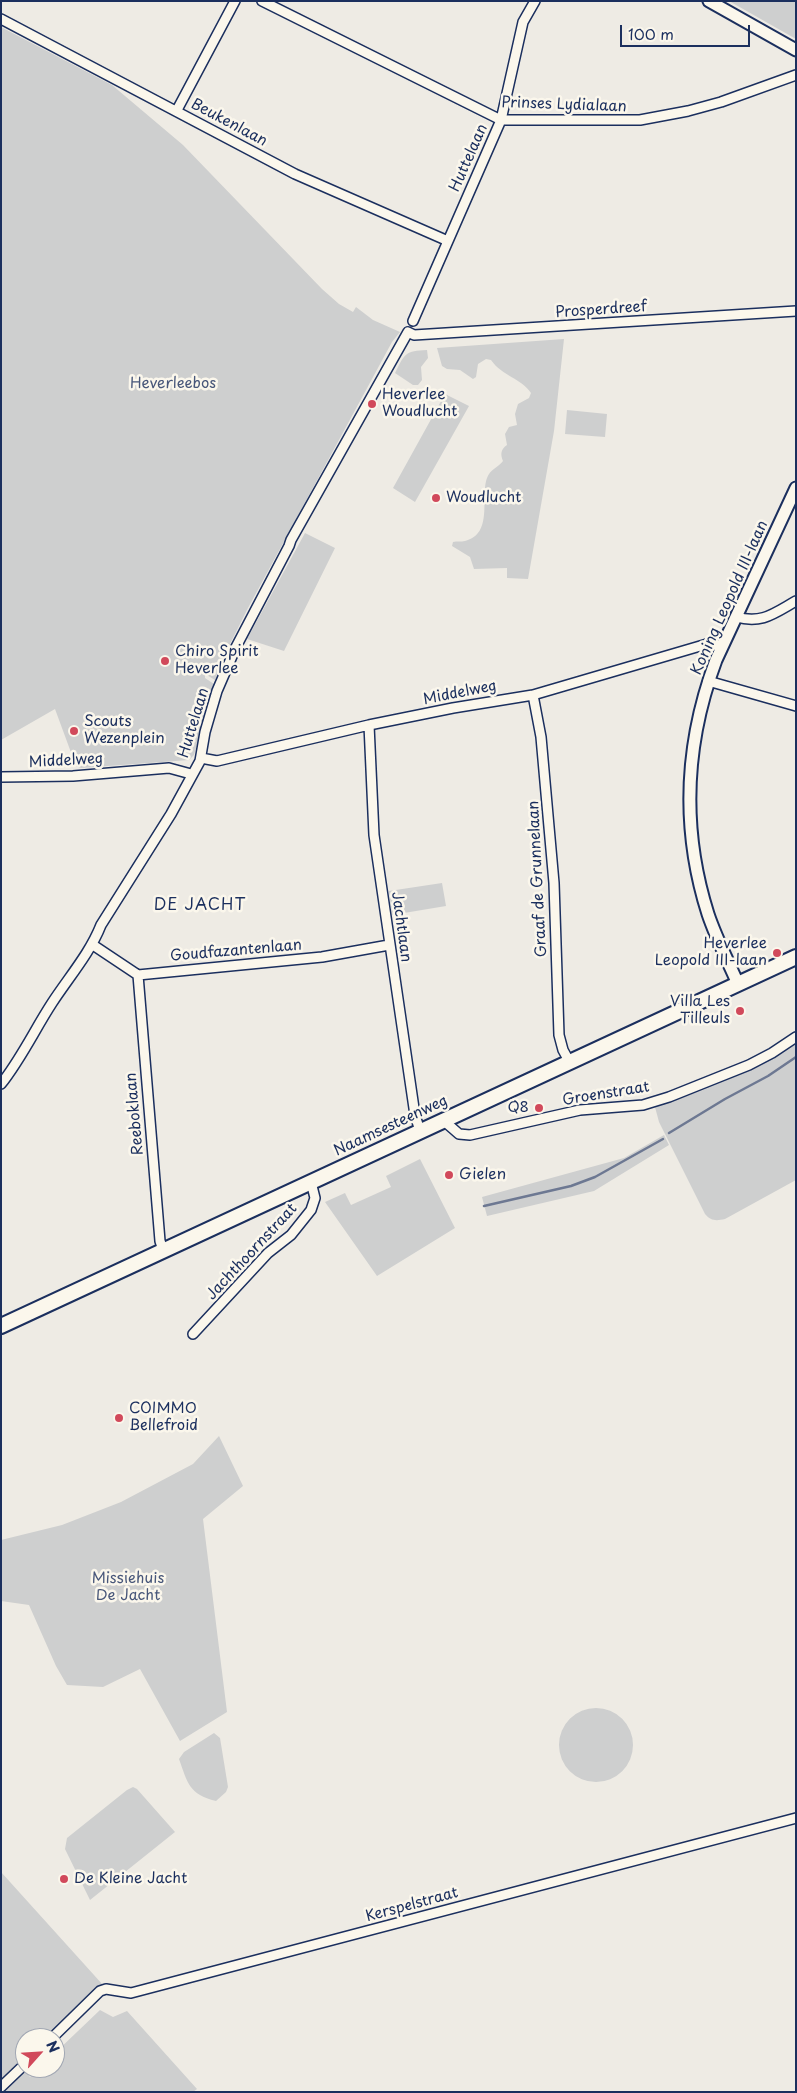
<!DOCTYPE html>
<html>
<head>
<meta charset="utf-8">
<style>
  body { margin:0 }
  #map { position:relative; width:797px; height:2093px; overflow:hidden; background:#eeebe4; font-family:"Playpen Sans",sans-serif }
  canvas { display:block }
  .frame { position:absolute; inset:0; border:2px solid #1b2f5e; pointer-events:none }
  .north { position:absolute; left:15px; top:2028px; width:50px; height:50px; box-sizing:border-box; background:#fbf7ec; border:1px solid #a1a7b3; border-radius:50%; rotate:64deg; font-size:14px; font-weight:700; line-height:20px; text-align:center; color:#1b2f5e }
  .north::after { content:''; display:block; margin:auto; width:18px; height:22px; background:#d1495b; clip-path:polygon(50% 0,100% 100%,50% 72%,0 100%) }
  .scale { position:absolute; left:620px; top:25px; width:130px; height:22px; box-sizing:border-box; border:2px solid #1b2f5e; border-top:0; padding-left:6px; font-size:15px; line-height:18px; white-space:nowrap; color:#1b2f5e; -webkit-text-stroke:4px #fbf7ec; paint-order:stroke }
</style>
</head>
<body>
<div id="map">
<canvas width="797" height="2093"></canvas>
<div class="frame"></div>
<div class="north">N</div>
<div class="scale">100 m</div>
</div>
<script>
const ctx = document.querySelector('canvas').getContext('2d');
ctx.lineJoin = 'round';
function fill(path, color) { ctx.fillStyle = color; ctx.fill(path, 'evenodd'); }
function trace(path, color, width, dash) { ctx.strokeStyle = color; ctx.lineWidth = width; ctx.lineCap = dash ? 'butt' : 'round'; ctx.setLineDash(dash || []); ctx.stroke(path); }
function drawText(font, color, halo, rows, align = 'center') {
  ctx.font = font + ' "Playpen Sans",sans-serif'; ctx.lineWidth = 5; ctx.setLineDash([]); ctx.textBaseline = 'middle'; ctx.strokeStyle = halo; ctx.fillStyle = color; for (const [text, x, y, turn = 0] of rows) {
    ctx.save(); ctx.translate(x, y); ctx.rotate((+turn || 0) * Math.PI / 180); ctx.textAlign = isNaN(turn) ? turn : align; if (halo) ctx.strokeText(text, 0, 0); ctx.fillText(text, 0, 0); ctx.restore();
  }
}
const green = new Path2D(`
  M 729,1 L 796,1 L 796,39 Z
  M 1,27 L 112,85 L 183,145 L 322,289 L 339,304 L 353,312 L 356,307 L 373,320 L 400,332 L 392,342 L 248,608 L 223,658 L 215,680 L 205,674 L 205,678 L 214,684 L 194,755 L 189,760 L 81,768 L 76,766 L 55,709 L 1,740 Z
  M 564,339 L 554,431 L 528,579 L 507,578 L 507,568 L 474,569 L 470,557 L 452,546 L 453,542 C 457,541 461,542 465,541 C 494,534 480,497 487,478 C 490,469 498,468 503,461 C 500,454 501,449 507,445 L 505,434 L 509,427 L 517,425 L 515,414 L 518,404 L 529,398 L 531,393 C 521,378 502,376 491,360 L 486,359 L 478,364 L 476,377 L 473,379 L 460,370 L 447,369 L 442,366 L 437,348 Z
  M 427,350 L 428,358 L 421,367 L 422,380 L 418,385 L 413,385 L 395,373 C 405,353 405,351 427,350 Z
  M 445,394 L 469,406 L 415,502 L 393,488 Z
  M 567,410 L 607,414 L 605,437 L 565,434 Z
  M 305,533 L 335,548 L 284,651 L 247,639 Z
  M 442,883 L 446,906 L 392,915 L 389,891 Z
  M 796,1042 L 796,1180 L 725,1219 C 716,1221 711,1221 705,1214 L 659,1122 L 655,1107 C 704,1091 753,1072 796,1042 Z
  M 664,1135 L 669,1145 L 594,1191 L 487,1216 L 482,1197 L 624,1158 Z
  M 420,1159 L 455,1228 L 377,1276 L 325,1202 L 345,1193 L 351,1205 L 391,1187 L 386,1176 Z
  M 219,1436 L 243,1486 L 203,1519 L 227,1712 L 180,1741 L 140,1669 L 103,1687 L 67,1685 L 56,1666 L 29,1605 L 1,1601 L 1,1540 L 62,1525 L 121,1502 L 193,1464 Z
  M559 1745a37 37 0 1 1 74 0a37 37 0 1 1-74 0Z
  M 214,1733 L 220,1738 L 228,1787 L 226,1792 L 216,1801 C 189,1794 188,1784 179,1759 L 184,1752 Z
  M 133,1787 L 137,1789 L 175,1832 L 90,1900 L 65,1849 L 67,1838 L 127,1790 Z
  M 1,1872 L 103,1985 L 47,2038 L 25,2038 L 25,2058 L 19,2064 L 30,2077 L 39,2068 L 55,2068 L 55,2053 L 100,2010 L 113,2017 L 127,2011 L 197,2089 L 193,2092 L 1,2092 Z`);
const stream = new Path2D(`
  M 669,1133 L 725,1099 L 768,1076 L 796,1057
  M 484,1206 L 571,1186 L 595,1177 L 663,1139`);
const minor = new Path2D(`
  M 262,1 L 501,120 L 640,120 L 688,111 L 721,102 L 796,75
  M 1,19 L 295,174 L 448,241
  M 177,110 L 235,1
  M 413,321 L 501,120 L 523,22 L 535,1
  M 736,617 C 762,624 773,614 796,601
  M 708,681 L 796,706
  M 533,695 L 541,737 L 554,883 L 559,1035 L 563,1050 L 569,1061
  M 369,725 L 374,835 L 415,1115 L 420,1131
  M 201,758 L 217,761 L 369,725 L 453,708 L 533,695 L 707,644 L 722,646
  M 1,777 L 73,776 L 169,768 L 191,774
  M 93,945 L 138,975 L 322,957 L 389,945
  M 138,975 L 160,1241 L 163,1250
  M 1,1084 C 21,1059 35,1029 52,1003 C 69,977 90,953 101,925 L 171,814 L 200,761 L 205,732 L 217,691 L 236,647 L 289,546 L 291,540 L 408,332 L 414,335 L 430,334 L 796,311
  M 443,1120 L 459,1134 L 470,1135 L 580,1110 L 643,1105 L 669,1097 L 749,1065 L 772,1053 L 796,1037
  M 193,1334 L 268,1253 L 291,1235 L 311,1210 L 315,1198 L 311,1182
  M 52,2038 L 100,1991 L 106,1989 L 131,1993 L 796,1818
  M 1,2087 L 25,2064`);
const tertiary = new Path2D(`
  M 709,1 L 796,50
  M 738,984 C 728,961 716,938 708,914 C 681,829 685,743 716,660 L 796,488`);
const primary = new Path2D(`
  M 1,1326 L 796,957`);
const markers = [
  [372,404,5,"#d1495b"],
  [436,498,5,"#d1495b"],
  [165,661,5,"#d1495b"],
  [74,731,5,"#d1495b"],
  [777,953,5,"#d1495b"],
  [740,1011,5,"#d1495b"],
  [539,1108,5,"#d1495b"],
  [449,1175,5,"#d1495b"],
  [119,1418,5,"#d1495b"],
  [64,1879,5,"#d1495b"]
];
const streetNames = [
  ["Prinses Lydialaan",564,105,2],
  ["Beukenlaan",229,123,28],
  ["Huttelaan",469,158,-66],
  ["Prosperdreef",601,310,-4],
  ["Koning Leopold III-laan",730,598,-66],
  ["Middelweg",460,693,-11],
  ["Huttelaan",194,723,-73],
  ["Middelweg",66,761,-3],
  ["Graaf de Grunnelaan",538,879,-93],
  ["Jachtlaan",401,927,82],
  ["Goudfazantenlaan",236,951,-5],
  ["Groenstraat",606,1094,-9],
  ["Reeboklaan",135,1114,-95],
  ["Naamsesteenweg",391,1126,-25],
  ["Jachthoornstraat",252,1252,-47],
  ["Kerspelstraat",412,1905,-15]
];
const parkNames = [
  ["Heverleebos",173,384],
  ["Missiehuis",128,1579],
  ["De Jacht",128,1596]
];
const poiNames = [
  ["Heverlee",382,395],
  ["Woudlucht",382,412],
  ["Woudlucht",446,498],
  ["Chiro Spirit",175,652],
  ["Heverlee",175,669],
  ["Scouts",84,722],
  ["Wezenplein",84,739],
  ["Heverlee",767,944,"right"],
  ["Leopold III-laan",767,961,"right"],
  ["Villa Les",730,1002,"right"],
  ["Tilleuls",730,1019,"right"],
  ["Q8",529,1108,"right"],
  ["Gielen",459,1175],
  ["COIMMO",129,1409],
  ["Bellefroid",129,1426],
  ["De Kleine Jacht",74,1879]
];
const neighbourhoodNames = [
  ["DE JACHT",200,906]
];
fill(green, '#cecfcf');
trace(stream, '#6d7892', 2.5);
trace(minor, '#1b2f5e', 12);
trace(tertiary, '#1b2f5e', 15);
trace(primary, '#1b2f5e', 18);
trace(minor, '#fbf7ec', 9);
trace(tertiary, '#fbf7ec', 11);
trace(primary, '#fbf7ec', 14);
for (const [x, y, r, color] of markers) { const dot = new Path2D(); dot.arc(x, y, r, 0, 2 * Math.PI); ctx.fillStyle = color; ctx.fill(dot); trace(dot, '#fbf7ec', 2); }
drawText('15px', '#1b2f5e', '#fbf7ec', streetNames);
drawText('15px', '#48577a', '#fbf7ec', parkNames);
drawText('15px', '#1b2f5e', '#fbf7ec', poiNames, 'left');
ctx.letterSpacing = '1px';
drawText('16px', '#1b2f5e', '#fbf7ec', neighbourhoodNames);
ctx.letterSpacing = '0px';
</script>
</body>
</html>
